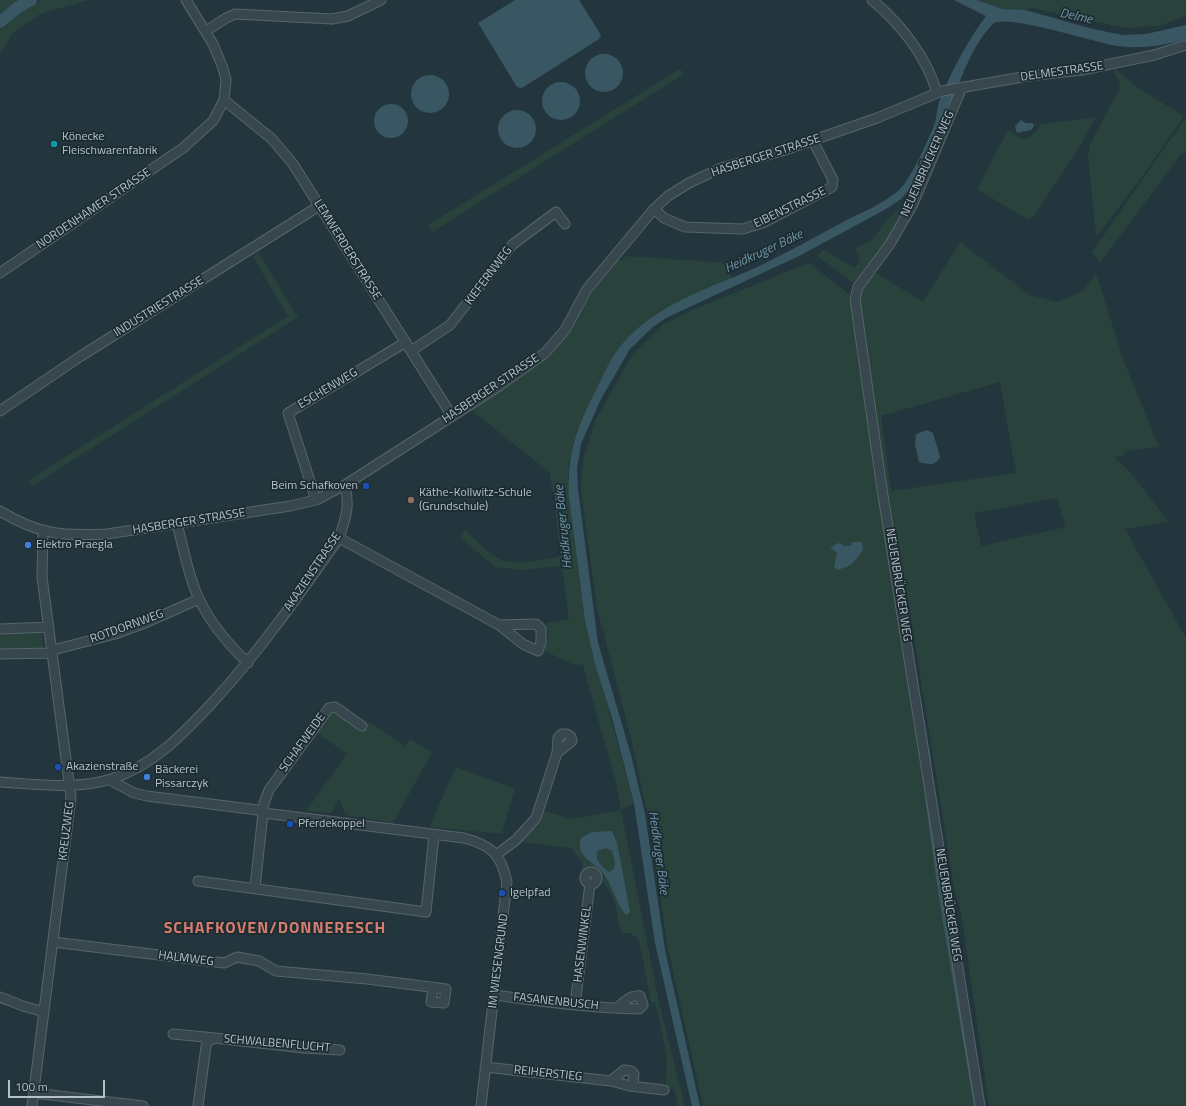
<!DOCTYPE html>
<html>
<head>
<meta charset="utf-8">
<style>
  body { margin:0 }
  #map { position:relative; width:1186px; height:1106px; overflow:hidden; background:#24363d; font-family:"Titillium Web",sans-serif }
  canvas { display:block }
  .scale { position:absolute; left:8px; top:1080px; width:97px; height:18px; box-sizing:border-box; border:2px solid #b4c2c8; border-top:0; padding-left:5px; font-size:12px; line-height:14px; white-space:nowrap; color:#b4c2c8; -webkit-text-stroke:3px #1d2c32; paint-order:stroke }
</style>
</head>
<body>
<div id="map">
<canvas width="1186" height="1106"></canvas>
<div class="scale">100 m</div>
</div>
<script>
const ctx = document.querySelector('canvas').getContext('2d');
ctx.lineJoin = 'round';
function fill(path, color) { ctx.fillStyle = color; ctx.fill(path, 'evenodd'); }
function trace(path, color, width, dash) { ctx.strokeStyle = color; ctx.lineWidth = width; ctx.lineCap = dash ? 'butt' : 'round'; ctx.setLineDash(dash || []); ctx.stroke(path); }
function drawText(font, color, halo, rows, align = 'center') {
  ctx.font = font + ' "Titillium Web",sans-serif'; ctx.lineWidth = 3.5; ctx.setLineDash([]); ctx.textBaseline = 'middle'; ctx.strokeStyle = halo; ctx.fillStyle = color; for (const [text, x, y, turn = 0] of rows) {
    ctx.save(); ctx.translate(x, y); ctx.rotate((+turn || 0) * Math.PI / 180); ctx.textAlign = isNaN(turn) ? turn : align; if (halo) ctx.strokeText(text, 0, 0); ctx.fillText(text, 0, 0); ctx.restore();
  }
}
const green = new Path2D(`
  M 0,0 L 17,0 L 0,14 Z
  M 43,0 L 88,0 L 40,14 L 13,33 L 0,54 L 0,30 L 18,11 Z
  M 976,0 L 1186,0 L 1186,16 L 1159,26 L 1126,28 L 1031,8 C 1014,15 992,6 976,0 Z
  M 680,69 L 684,74 L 432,232 L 428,225 Z
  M 1116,70 L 1141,90 L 1184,116 L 1139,181 L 1098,235 L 1096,234 L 1088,155 L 1090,145 L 1120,87 L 1119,81 L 1113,71 Z
  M 1096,117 L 1080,146 L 1034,216 L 1028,220 L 977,189 L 1008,130 L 1024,140 L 1035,133 L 1041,124 Z
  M 1186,117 L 1186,153 L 1181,154 L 1100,263 L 1092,252 Z
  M 906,203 L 909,205 L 888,241 L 855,284 L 817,256 L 823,250 L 855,268 L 860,260 L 855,248 L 871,241 L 888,219 Z
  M 960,242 L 1030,295 L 1058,302 L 1083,291 L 1096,273 L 1123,359 L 1159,447 L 1127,451 L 1123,456 L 1114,457 L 1129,471 L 1169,522 L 1125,529 L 1186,638 L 1186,1106 L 989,1106 L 961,912 L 955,893 L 904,575 L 898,564 L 859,308 L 860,290 L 873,271 L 923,302 ZM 1000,382 L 1016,473 L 891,491 L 881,416 ZM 1057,498 L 1066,527 L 981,546 L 974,513 Z
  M 258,252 L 298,317 L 32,486 L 29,480 L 288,316 L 253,257 Z
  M 626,256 L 730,263 L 728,269 L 732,278 L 659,312 L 624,342 L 606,369 L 577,431 L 569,463 L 568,478 L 581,591 L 607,705 L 634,803 L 621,810 L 659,1002 L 685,1106 L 678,1106 L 674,1089 L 665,1087 C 670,1058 662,1031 655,1003 L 651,1002 L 639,941 L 631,933 L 623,933 C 617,924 618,912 615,903 C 612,896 599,870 593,868 C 589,868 585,870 581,872 L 583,863 L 571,848 L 520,842 L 540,821 L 543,811 L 573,819 L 621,810 L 616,783 L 583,665 L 572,664 L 543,650 L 548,638 L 546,623 L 569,619 L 562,566 L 521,570 L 495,567 L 460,537 L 465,530 C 476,540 488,554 502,560 C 517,566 545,559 561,556 L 550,473 L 470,409 L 548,355 L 558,345 L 590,295 L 617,260 L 622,260 Z
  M 809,263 L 849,294 L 889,567 L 975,1106 L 703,1106 L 667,944 L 650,825 L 629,730 L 597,608 L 581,490 L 583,460 L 596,419 L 632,355 L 662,325 L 692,310 ZM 839,543 L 845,546 L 851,546 L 851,565 L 834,567 L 837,553 L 830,547 Z
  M 42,629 L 43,651 L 0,652 L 0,632 Z
  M 335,713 L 361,732 L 369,722 L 405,746 L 410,739 L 432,752 L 393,823 L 345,815 L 339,798 L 332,813 L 306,811 L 347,754 L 316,732 L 329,715 Z
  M 456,767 L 515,789 L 502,834 L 429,827 Z`);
const water = new Path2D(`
  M 515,0 L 579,0 L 601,35 L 599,39 L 522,88 L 517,87 L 478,23 Z
  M 954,0 L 976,0 L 1003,9 L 1025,10 L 1093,29 L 1123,35 L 1146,34 L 1186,25 L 1186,39 C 1165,46 1139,49 1117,46 C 1096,43 1005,13 993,24 C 978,39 969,59 961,78 C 957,88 955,97 948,105 L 922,169 L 913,186 L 901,199 L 888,208 L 801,255 L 666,318 L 653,327 L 630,349 L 601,399 L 581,444 L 577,468 L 578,489 L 598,643 L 631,755 L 645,814 L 665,950 L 700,1106 L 692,1106 L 655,943 L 634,803 L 612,718 L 595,664 L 585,620 L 569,497 C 567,455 576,429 595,392 C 603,376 611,356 624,342 C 653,309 695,293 734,277 C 771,262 806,242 841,223 C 860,213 884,204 900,189 C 911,179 929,138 935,123 C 937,115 937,107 940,99 C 952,70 967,42 986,16 Z
  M585 73a19 19 0 1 1 38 0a19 19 0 1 1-38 0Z
  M411 94a19 19 0 1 1 38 0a19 19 0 1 1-38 0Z
  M542 101a19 19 0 1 1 38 0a19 19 0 1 1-38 0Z
  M374 121a17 17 0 1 1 34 0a17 17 0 1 1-34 0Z
  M498 129a19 19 0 1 1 38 0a19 19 0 1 1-38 0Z
  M 1021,120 L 1026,123 L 1033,123 L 1034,126 L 1031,130 L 1017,133 L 1015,126 Z
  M 927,430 L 933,433 L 940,457 C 935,467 928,464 919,462 L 915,444 L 916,434 Z
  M 852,542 L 862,542 L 863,550 L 851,565 L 838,570 L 834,567 L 837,553 L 830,547 L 839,543 L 845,546 L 851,546 Z
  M 612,831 L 617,843 L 630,912 L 626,915 C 615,903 613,885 603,873 C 597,866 588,862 582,853 C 580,849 579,843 581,838 L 592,832 ZM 606,848 L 612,851 L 615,861 L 614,869 L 609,872 C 602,866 595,862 597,851 Z`);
const stream = new Path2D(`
  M 901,582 L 907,616
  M 919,695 L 930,760
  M 926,797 L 939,892 L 975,1106`);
const river = new Path2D(`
  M 0,22 L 18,7 L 31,0`);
const minor = new Path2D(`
  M 872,0 C 900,23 927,57 937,93
  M 206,31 L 226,18 L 235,14 L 332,19 L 348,16 L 381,0
  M 962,87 L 912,206 L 890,244 L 858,287 L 855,299 L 882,489 L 980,1106
  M 224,100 L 272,139 L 293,164 L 452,416
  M 654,209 L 664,218 L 685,227 L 743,229 L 765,222 L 832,187 L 833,180 L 813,141
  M 0,273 L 183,148 L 213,121 L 224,100 L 226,80 L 223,68 L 213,44 L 186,0
  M 411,351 L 450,325 L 512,245 L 556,212 L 565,224
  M 0,411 L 81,356 L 319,206
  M 316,500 L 288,413 L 406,342
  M 0,511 C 40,535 62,536 107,534 L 290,506 L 316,500 L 345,485 L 499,386 L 545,353 L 565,330 L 587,289 L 654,209 L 668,196 L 689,183 L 721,168 L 782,151 L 877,118 L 942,91 L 1028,76 L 1082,70 L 1154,55 L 1186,45
  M 177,524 C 184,549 188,576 199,599 C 210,622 229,645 248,663
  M 339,538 L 499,625 L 536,624 L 541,629 L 541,642 L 538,651 L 523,644 L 499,625
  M 0,629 L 49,627
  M 53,650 L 115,634 L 145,623 L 199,599
  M 0,654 L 53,653
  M 110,780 L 134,793 L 147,796 L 258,810 L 264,813 L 464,838 C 491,845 501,854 507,882 L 481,1106
  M 0,782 C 36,784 76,790 111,779 C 153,766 183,734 212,703 C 259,652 299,595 339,538 C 346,517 350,507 345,485
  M 496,855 L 516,840 L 536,818 L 557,753 L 572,741 L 571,737 L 567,734 L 562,734 L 558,738 L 557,753
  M585 878a6 6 0 1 1 12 0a6 6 0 1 1-12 0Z
  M 198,881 L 426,912 L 434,835
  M 255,888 L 264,803 L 269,790 L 329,708 L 335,707 L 362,726
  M 53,942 L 224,963 L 237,957 L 259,961 L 276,971 L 367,979 L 446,989 L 444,1003 L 431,1002 L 433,988
  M 495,995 C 543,1002 591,1008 639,1009 L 643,1005 L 640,996 C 630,994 624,1003 617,1008
  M 0,997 L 23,1006 L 44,1012
  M 575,1005 L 590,884
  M 173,1034 L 215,1038
  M 485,1067 L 611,1081 L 630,1086 L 633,1082 L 634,1074 L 631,1071 L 624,1070 L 611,1081
  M 630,1086 L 664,1090
  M 34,1093 L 143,1106
  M 32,1106 L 71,797 L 42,577 L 43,532
  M 198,1106 L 206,1046 L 208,1041 L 215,1038 L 304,1048 L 340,1050`);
const markers = [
  [54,144,4,"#0f9aa8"],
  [366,486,4,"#1a4fb4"],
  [411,500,4,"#8d6e63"],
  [28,545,4,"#3f7fe0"],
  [58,767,4,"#1a4fb4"],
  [147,777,4,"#3f7fe0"],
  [290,824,4,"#1a4fb4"],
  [502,893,4,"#1a4fb4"]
];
const streetNames = [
  ["DELMESTRASSE",1062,72,-8],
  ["HASBERGER STRASSE",766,156,-18],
  ["NEUENBRÜCKER WEG",928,164,-66],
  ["EIBENSTRASSE",790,208,-26],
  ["NORDENHAMER STRASSE",94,209,-34],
  ["LEMWERDERSTRASSE",347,250,58],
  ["KIEFERNWEG",489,276,-53],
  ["INDUSTRIESTRASSE",159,307,-32],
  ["ESCHENWEG",328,389,-31],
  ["HASBERGER STRASSE",491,389,-34],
  ["HASBERGER STRASSE",189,522,-9],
  ["AKAZIENSTRASSE",313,572,-56],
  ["NEUENBRÜCKER WEG",898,585,81],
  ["ROTDORNWEG",127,627,-20],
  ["SCHAFWEIDE",303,743,-54],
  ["KREUZWEG",67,831,-83],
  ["NEUENBRÜCKER WEG",948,905,81],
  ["HASENWINKEL",583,944,-83],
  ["HALMWEG",186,959,7],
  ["IM WIESENGRUND",499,961,-83],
  ["FASANENBUSCH",556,1002,6],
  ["SCHWALBENFLUCHT",277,1044,5],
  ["REIHERSTIEG",548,1074,6]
];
const poiNames = [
  ["Könecke",62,137],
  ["Fleischwarenfabrik",62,151],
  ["Beim Schafkoven",358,486,"right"],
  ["Käthe-Kollwitz-Schule",419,493],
  ["(Grundschule)",419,507],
  ["Elektro Praegla",36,545],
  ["Akazienstraße",66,767],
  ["Bäckerei",155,770],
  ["Pissarczyk",155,784],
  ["Pferdekoppel",298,824],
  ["Igelpfad",510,893]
];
const waterNames = [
  ["Delme",1076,17,12],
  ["Heidkruger Bäke",764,252,-25],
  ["Heidkruger Bäke",564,527,-96],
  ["Heidkruger Bäke",658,853,82]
];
const districtNames = [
  ["SCHAFKOVEN/DONNERESCH",275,929]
];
fill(green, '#29423c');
fill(water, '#395763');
trace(stream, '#395763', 2);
trace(river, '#395763', 12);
trace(minor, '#56656b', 11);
trace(minor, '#38474d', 9);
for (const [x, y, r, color] of markers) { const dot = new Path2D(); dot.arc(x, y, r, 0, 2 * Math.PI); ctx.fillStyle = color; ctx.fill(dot); trace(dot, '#1d2c32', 1.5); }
drawText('12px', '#b4c2c8', '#1d2c32', streetNames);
drawText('12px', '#b4c2c8', '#1d2c32', poiNames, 'left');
drawText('italic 13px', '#6e96a6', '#1d2c32', waterNames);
ctx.letterSpacing = '1px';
drawText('bold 16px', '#d47c6e', '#1d2c32', districtNames);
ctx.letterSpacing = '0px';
</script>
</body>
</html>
